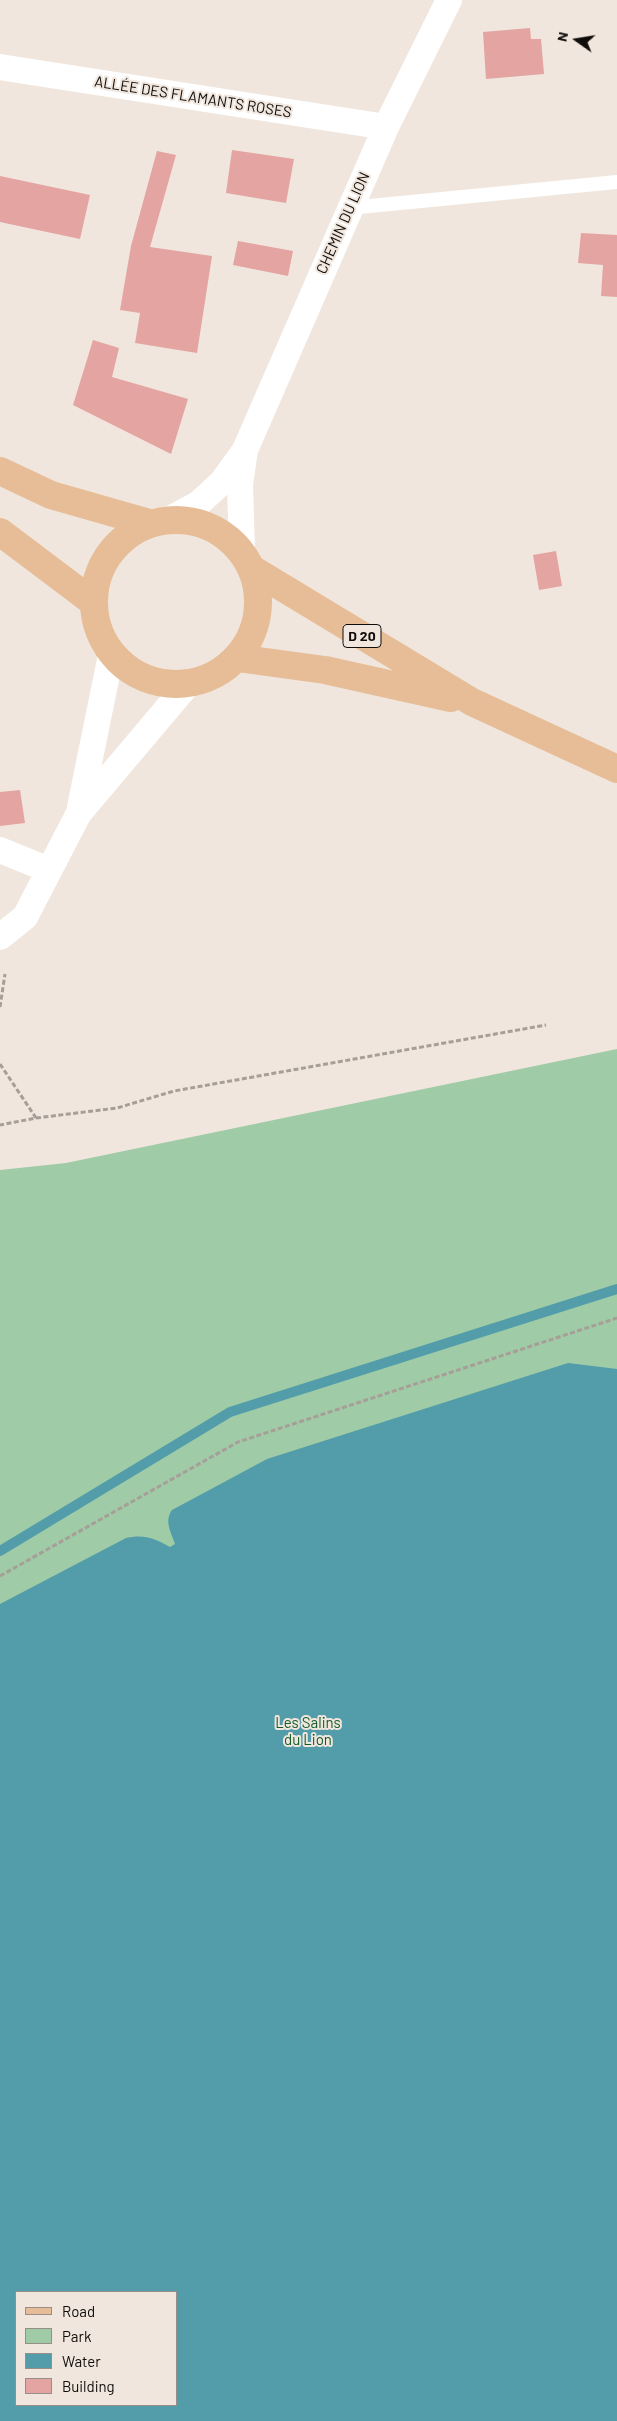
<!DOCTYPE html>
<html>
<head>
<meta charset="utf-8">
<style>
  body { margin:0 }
  #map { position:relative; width:617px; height:2421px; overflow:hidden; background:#f0e6dd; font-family:Barlow,sans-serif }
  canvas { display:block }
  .legend { position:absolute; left:15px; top:2291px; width:162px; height:115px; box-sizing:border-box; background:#f0e6dd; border:1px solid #968f89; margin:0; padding:6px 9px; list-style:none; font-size:15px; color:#0f0c0a }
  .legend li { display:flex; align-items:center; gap:10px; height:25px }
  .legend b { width:25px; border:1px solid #968f89 }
  .north { position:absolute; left:552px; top:15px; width:50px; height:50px; -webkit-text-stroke:4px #f0e6dd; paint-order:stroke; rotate:283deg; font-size:14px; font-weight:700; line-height:20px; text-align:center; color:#0f0c0a }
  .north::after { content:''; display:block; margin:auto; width:18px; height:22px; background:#0f0c0a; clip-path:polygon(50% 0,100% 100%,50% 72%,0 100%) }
</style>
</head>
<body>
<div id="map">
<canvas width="617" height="2421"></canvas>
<ul class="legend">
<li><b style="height:6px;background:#e6bd97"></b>Road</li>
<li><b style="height:14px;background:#9fcba7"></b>Park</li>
<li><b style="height:14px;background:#539daa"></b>Water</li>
<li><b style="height:14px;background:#e4a4a1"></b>Building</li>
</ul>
<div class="north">N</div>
</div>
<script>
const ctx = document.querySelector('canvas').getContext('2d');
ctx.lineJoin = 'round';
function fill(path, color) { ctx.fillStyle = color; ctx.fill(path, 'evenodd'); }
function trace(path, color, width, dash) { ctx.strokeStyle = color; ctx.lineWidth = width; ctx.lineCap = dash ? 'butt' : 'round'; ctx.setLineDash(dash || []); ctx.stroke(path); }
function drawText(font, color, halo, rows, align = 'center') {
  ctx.font = font + ' Barlow,sans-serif'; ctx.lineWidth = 4; ctx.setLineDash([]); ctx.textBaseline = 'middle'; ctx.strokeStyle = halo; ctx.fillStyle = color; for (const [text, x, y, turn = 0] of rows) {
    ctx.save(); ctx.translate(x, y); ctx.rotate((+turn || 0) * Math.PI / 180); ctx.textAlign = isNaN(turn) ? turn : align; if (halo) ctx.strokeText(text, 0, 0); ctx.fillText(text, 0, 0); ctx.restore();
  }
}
const green = new Path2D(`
  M 617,1049 L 617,2421 L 0,2421 L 0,1170 L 66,1163 ZM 16,2292 L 176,2292 L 176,2405 L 16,2405 Z`);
const water = new Path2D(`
  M 568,1363 L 617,1369 L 617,2421 L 0,2421 L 0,1604 L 126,1538 C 144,1534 154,1538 170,1547 L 175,1544 C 171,1532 164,1521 172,1510 L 267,1459 ZM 16,2292 L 176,2292 L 176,2405 L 16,2405 Z`);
const stream = new Path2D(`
  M 0,1551 L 230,1412 L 617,1289`);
const building = new Path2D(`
  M 530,28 L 531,39 L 541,39 L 544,74 L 486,79 L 483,32 Z
  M 232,150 L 294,159 L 286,203 L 226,193 Z
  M 157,151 L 176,155 L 150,247 L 212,256 L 197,353 L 135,343 L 140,313 L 120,310 L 131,246 Z
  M 0,176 L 90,195 L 80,239 L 0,222 Z
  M 581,233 L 617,235 L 617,297 L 601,296 L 603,265 L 578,263 Z
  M 238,241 L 293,251 L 288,276 L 233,265 Z
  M 93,340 L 119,348 L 112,377 L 188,399 L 171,454 L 73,405 Z
  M 556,551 L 562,586 L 539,590 L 533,555 Z
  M 20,790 L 25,823 L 0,826 L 0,792 Z`);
const path = new Path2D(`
  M 0,1007 L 5,974
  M 0,1064 L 36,1118 L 0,1125
  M 36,1118 L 117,1108 L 174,1091 L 546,1025
  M 0,1576 L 238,1442 L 617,1318`);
const service = new Path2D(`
  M 349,208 L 617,182`);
const minor = new Path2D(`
  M 0,67 L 386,127
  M 245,450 L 386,127 L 449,0
  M 170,519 L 198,504 L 222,482 L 245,450 L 240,484 L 242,552
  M 80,807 L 111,655
  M 0,850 L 49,870
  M 0,937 L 25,917 L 79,813 L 188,684`);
const primary = new Path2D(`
  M 0,471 L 51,495 L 149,523
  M94 602a82 82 0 1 1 164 0a82 82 0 1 1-164 0Z
  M 0,532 L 93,602
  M 252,569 L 472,702 L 617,769
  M 237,658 L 325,670 L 451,698`);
const shields = [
  [362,636,38]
];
const shieldNames = [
  ["D 20",362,636]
];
const streetNames = [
  ["ALLÉE DES FLAMANTS ROSES",193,97,9],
  ["CHEMIN DU LION",343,223,-66]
];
const parkNames = [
  ["Les Salins",308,1723],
  ["du Lion",308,1740]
];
fill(green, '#9fcba7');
fill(water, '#539daa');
trace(stream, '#539daa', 10);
fill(building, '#e4a4a1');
trace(path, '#a69e97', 3, [5, 2.5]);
trace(service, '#fff', 14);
trace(minor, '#fff', 26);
trace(primary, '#e6bd97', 28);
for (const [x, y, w] of shields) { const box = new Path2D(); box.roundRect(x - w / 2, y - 11.5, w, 23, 4); ctx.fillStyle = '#f0e6dd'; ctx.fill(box); trace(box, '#0f0c0a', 1); }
drawText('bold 14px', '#0f0c0a', null, shieldNames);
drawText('15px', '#0f0c0a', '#f0e6dd', streetNames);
drawText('15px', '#115c2b', '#f0e6dd', parkNames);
</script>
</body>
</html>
